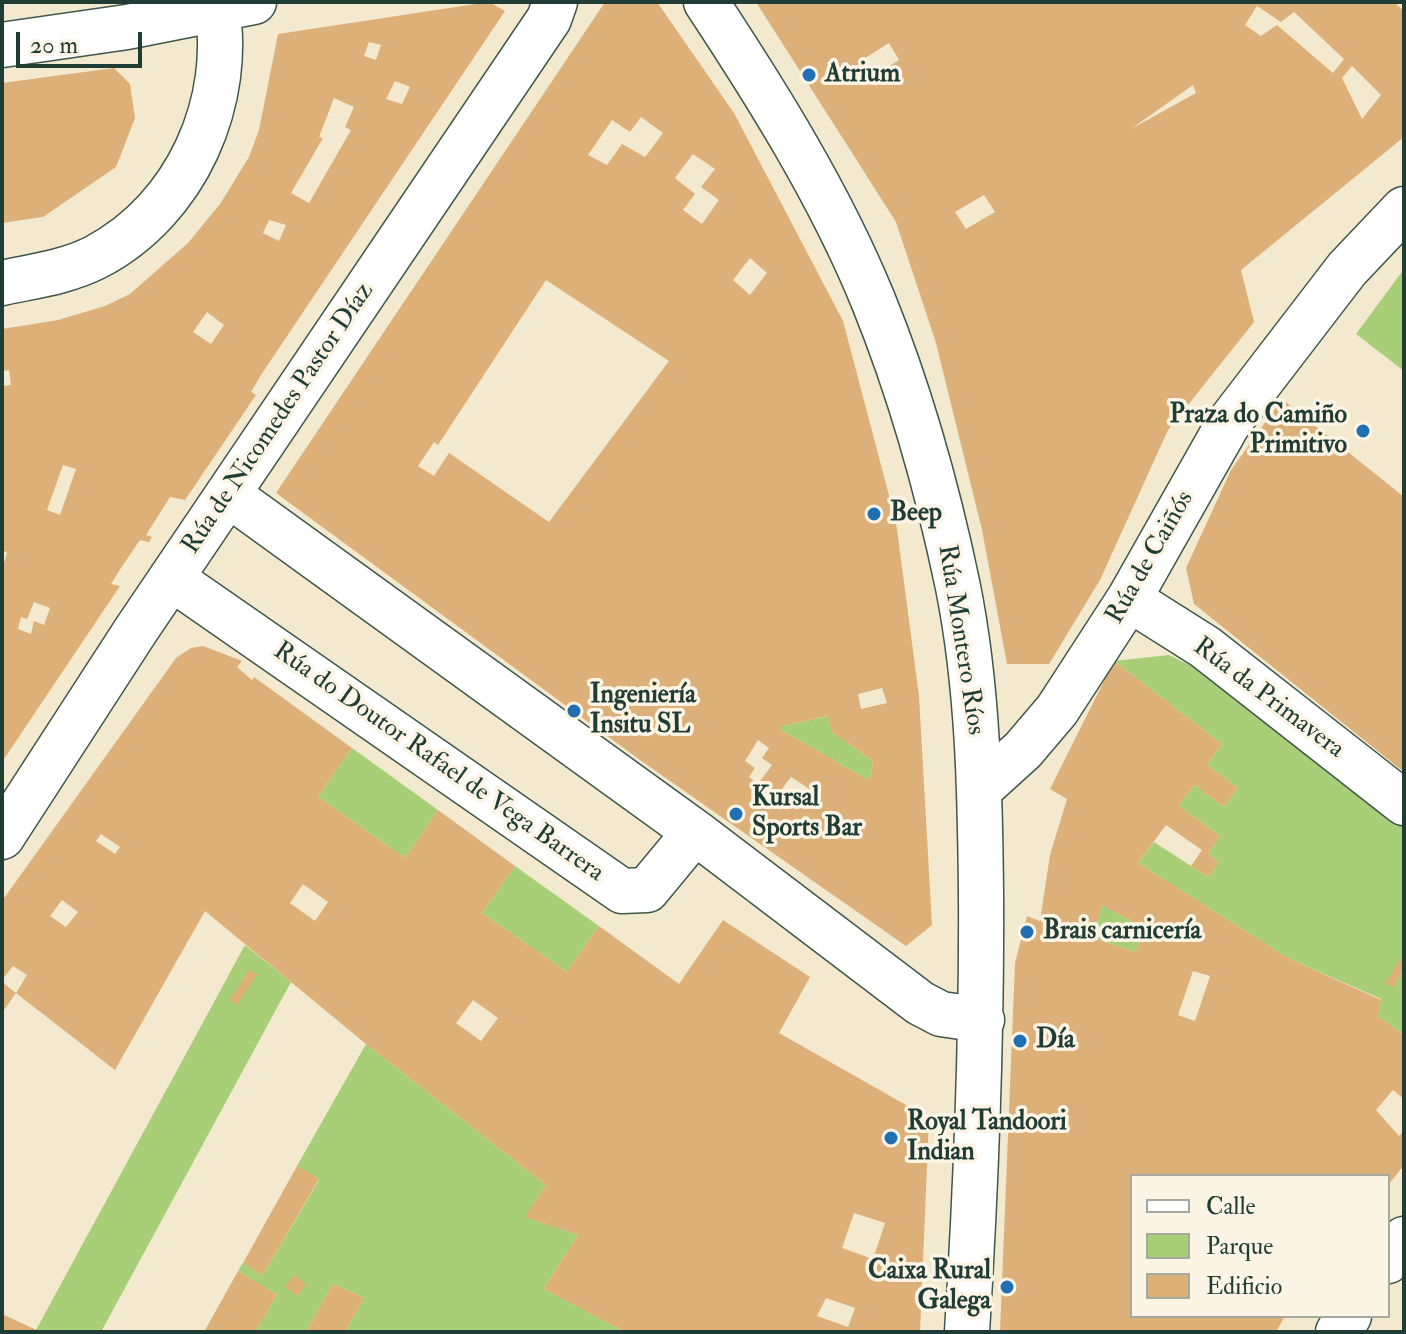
<!DOCTYPE html>
<html>
<head>
<meta charset="utf-8">
<style>
  body { margin:0 }
  #map { position:relative; width:1406px; height:1334px; overflow:hidden; background:#f3e9ce; font-family:"IM FELL Double Pica",serif }
  canvas { display:block }
  .frame { position:absolute; inset:0; border:4px solid #1f3d34; pointer-events:none }
  .legend { position:absolute; left:1130px; top:1174px; width:260px; height:144px; box-sizing:border-box; background:#fcf5e5; border:2px solid #a4ab9e; margin:0; padding:10px 14px; list-style:none; font-size:24px; color:#1f3d34 }
  .legend li { display:flex; align-items:center; gap:16px; height:40px }
  .legend b { width:40px; border:2px solid #a4ab9e }
  .scale { position:absolute; left:16px; top:32px; width:126px; height:36px; box-sizing:border-box; border:4px solid #1f3d34; border-top:0; padding-left:10px; font-size:24px; line-height:28px; white-space:nowrap; color:#1f3d34; -webkit-text-stroke:6px #fcf5e5; paint-order:stroke }
</style>
</head>
<body>
<div id="map">
<canvas width="1406" height="1334"></canvas>
<div class="frame"></div>
<ul class="legend">
<li><b style="height:10px;background:#fff"></b>Calle</li>
<li><b style="height:22px;background:#a9ce78"></b>Parque</li>
<li><b style="height:22px;background:#ddb079"></b>Edificio</li>
</ul>
<div class="scale">20 m</div>
</div>
<script>
const ctx = document.querySelector('canvas').getContext('2d');
ctx.lineJoin = 'round';
function fill(path, color) { ctx.fillStyle = color; ctx.fill(path, 'evenodd'); }
function trace(path, color, width, dash) { ctx.strokeStyle = color; ctx.lineWidth = width; ctx.lineCap = dash ? 'butt' : 'round'; ctx.setLineDash(dash || []); ctx.stroke(path); }
function drawText(font, color, halo, rows, align = 'center') {
  ctx.font = font + ' "IM FELL Double Pica",serif'; ctx.lineWidth = 7; ctx.setLineDash([]); ctx.textBaseline = 'middle'; ctx.strokeStyle = halo; ctx.fillStyle = color; for (const [text, x, y, turn = 0] of rows) {
    ctx.save(); ctx.translate(x, y); ctx.rotate((+turn || 0) * Math.PI / 180); ctx.textAlign = isNaN(turn) ? turn : align; if (halo) ctx.strokeText(text, 0, 0); ctx.fillText(text, 0, 0); ctx.restore();
  }
}
const green = new Path2D(`
  M 1404,269 L 1404,371 L 1356,334 Z
  M 1169,655 L 1200,670 L 1404,826 L 1404,953 L 1386,984 L 1394,986 L 1404,970 L 1404,1035 L 1378,1016 L 1381,999 L 1288,958 L 1138,863 L 1154,842 L 1208,877 L 1219,862 L 1208,854 L 1220,836 L 1179,806 L 1194,785 L 1224,807 L 1238,788 L 1207,765 L 1222,744 L 1114,661 Z
  M 829,716 L 832,732 L 873,761 L 870,781 L 781,730 L 782,726 Z
  M 352,748 L 438,810 L 405,858 L 318,797 Z
  M 515,866 L 599,926 L 567,972 L 482,913 Z
  M 1102,905 L 1146,929 L 1135,952 L 1093,938 Z
  M 245,945 L 291,982 L 101,1332 L 36,1330 Z
  M 366,1044 L 546,1185 L 526,1217 L 578,1235 L 544,1289 L 625,1332 L 345,1332 L 364,1298 L 333,1284 L 306,1332 L 255,1332 L 277,1295 L 238,1271 L 243,1263 L 263,1275 L 319,1180 L 297,1166 Z`);
const building = new Path2D(`
  M 489,2 L 505,11 L 261,375 L 251,392 L 256,395 L 185,500 L 170,497 L 146,535 L 152,537 L 149,542 L 140,540 L 121,568 L 111,584 L 120,586 L 2,762 L 2,571 L 7,552 L 2,551 L 2,386 L 11,385 L 9,370 L 2,371 L 2,329 L 58,320 L 105,306 L 130,294 L 188,243 L 220,204 L 249,157 L 259,130 L 278,34 ZM 369,42 L 381,45 L 376,60 L 364,56 ZM 395,81 L 410,87 L 402,104 L 386,99 ZM 334,98 L 354,107 L 345,127 L 351,130 L 309,203 L 291,193 L 323,138 L 319,137 ZM 269,220 L 286,225 L 279,241 L 263,233 ZM 207,312 L 224,325 L 211,344 L 193,332 ZM 63,465 L 76,469 L 60,515 L 47,510 ZM 34,602 L 50,608 L 44,625 L 34,621 L 31,634 L 18,629 L 21,617 L 27,619 Z
  M 605,2 L 657,2 L 734,113 L 843,321 L 896,522 L 919,696 L 932,925 L 906,946 L 640,760 L 276,493 ZM 641,117 L 663,133 L 645,157 L 622,144 L 607,165 L 588,155 L 612,120 L 630,132 ZM 693,154 L 715,169 L 701,187 L 719,200 L 702,224 L 683,210 L 695,194 L 675,178 ZM 750,258 L 767,273 L 750,295 L 733,280 ZM 546,280 L 669,361 L 549,522 L 449,453 L 434,476 L 418,466 L 434,442 L 438,445 ZM 882,688 L 887,703 L 861,709 L 858,694 ZM 828,716 L 832,732 L 873,761 L 870,781 L 781,730 L 782,726 ZM 758,740 L 769,748 L 762,758 L 772,765 L 758,784 L 749,777 L 755,768 L 745,761 ZM 791,777 L 808,788 L 796,805 L 779,793 Z
  M 756,2 L 1394,2 L 1404,11 L 1404,137 L 1241,270 L 1254,322 L 1168,430 L 1100,580 L 1049,664 L 1007,664 L 982,530 L 936,343 L 896,222 ZM 1257,6 L 1281,22 L 1294,12 L 1344,59 L 1333,73 L 1277,25 L 1261,36 L 1245,25 ZM 889,43 L 899,60 L 873,76 L 862,60 ZM 1352,66 L 1381,95 L 1362,119 L 1342,78 ZM 1193,85 L 1196,93 L 1131,129 ZM 984,195 L 995,212 L 966,229 L 955,212 Z
  M 114,68 L 130,84 L 135,118 L 116,167 L 43,217 L 2,223 L 2,83 Z
  M 1282,399 L 1404,497 L 1404,772 L 1194,604 L 1186,568 L 1231,470 Z
  M 203,646 L 242,661 L 237,667 L 252,680 L 254,677 L 352,748 L 318,797 L 405,858 L 438,810 L 515,866 L 482,913 L 567,972 L 599,926 L 679,984 L 723,920 L 810,977 L 779,1033 L 929,1118 L 920,1332 L 625,1332 L 544,1289 L 578,1235 L 525,1217 L 546,1185 L 366,1044 L 205,911 L 115,1070 L 16,993 L 27,975 L 13,966 L 2,980 L 2,901 L 176,658 L 191,648 ZM 101,834 L 120,847 L 115,854 L 96,841 ZM 303,884 L 328,902 L 315,921 L 290,903 ZM 62,900 L 78,912 L 66,927 L 50,916 ZM 473,1000 L 498,1018 L 481,1041 L 456,1023 ZM 854,1213 L 885,1223 L 873,1259 L 842,1248 ZM 826,1298 L 855,1308 L 848,1327 L 817,1316 Z
  M 1114,661 L 1222,744 L 1207,765 L 1238,788 L 1224,807 L 1194,785 L 1179,806 L 1220,836 L 1208,854 L 1219,862 L 1208,877 L 1191,866 L 1202,850 L 1166,825 L 1138,863 L 1288,958 L 1381,1000 L 1378,1016 L 1404,1035 L 1404,1099 L 1393,1090 L 1376,1110 L 1399,1136 L 1404,1130 L 1404,1165 L 1388,1185 L 1388,1176 L 1132,1176 L 1132,1316 L 1285,1316 L 1276,1332 L 1000,1332 L 1015,963 L 1027,916 L 1040,921 L 1050,855 L 1067,799 L 1050,789 ZM 1102,905 L 1146,929 L 1135,952 L 1093,938 ZM 1193,971 L 1210,976 L 1195,1021 L 1178,1015 Z
  M 1404,953 L 1404,970 L 1394,987 L 1385,984 Z
  M 249,970 L 257,975 L 237,1005 L 230,1000 Z
  M 2,982 L 16,993 L 2,1013 Z
  M 297,1166 L 319,1179 L 263,1275 L 243,1263 Z
  M 238,1271 L 277,1295 L 255,1332 L 204,1332 Z
  M 294,1275 L 306,1284 L 298,1296 L 285,1287 Z
  M 333,1284 L 364,1298 L 345,1332 L 306,1332 Z
  M 2,1314 L 41,1332 L 2,1332 Z`);
const minor = new Path2D(`
  M 706,2 C 768,96 830,195 873,300 C 910,391 938,491 958,587 C 978,687 980,791 981,893 C 982,1039 976,1186 967,1332
  M 2,45 L 127,27 L 254,2
  M 2,283 C 34,276 67,272 96,257 C 186,210 235,101 216,2
  M 229,495 L 695,832 L 920,1003 L 941,1014 L 982,1020
  M 171,578 L 622,891 L 647,890 L 695,832
  M 1129,599 L 1205,647 L 1404,803
  M 980,789 L 1023,750 L 1057,710 L 1129,599 L 1228,424 L 1347,269 L 1404,209
  M 2,837 L 136,630 L 549,19 L 555,2
  M 1388,1261 L 1404,1239
  M 1338,1332 L 1349,1316`);
const markers = [
  [809,75,8,"#1f6fb2"],
  [1363,431,8,"#1f6fb2"],
  [874,514,8,"#1f6fb2"],
  [574,711,8,"#1f6fb2"],
  [736,814,8,"#1f6fb2"],
  [1027,932,8,"#1f6fb2"],
  [1020,1041,8,"#1f6fb2"],
  [891,1138,8,"#1f6fb2"],
  [1007,1287,8,"#1f6fb2"]
];
const poiNames = [
  ["Atrium",825,75],
  ["Praza do Camiño",1347,416,"right"],
  ["Primitivo",1347,446,"right"],
  ["Beep",890,514],
  ["Ingeniería",590,696],
  ["Insitu SL",590,726],
  ["Kursal",752,799],
  ["Sports Bar",752,829],
  ["Brais carnicería",1043,932],
  ["Día",1036,1041],
  ["Royal Tandoori",907,1123],
  ["Indian",907,1153],
  ["Caixa Rural",991,1272,"right"],
  ["Galega",991,1302,"right"]
];
const streetNames = [
  ["Rúa de Nicomedes Pastor Díaz",279,419,-56],
  ["Rúa de Caiñós",1151,558,-60],
  ["Rúa Montero Ríos",960,640,81],
  ["Rúa da Primavera",1268,699,37],
  ["Rúa do Doutor Rafael de Vega Barrera",438,763,35]
];
fill(green, '#a9ce78');
fill(building, '#ddb079');
trace(minor, '#3f574b', 47);
trace(minor, '#fff', 44);
for (const [x, y, r, color] of markers) { const dot = new Path2D(); dot.arc(x, y, r, 0, 2 * Math.PI); ctx.fillStyle = color; ctx.fill(dot); trace(dot, '#fcf5e5', 3); }
drawText('bold 26px', '#1f3d34', '#fcf5e5', poiNames, 'left');
drawText('26px', '#1f3d34', '#fcf5e5', streetNames);
</script>
</body>
</html>
